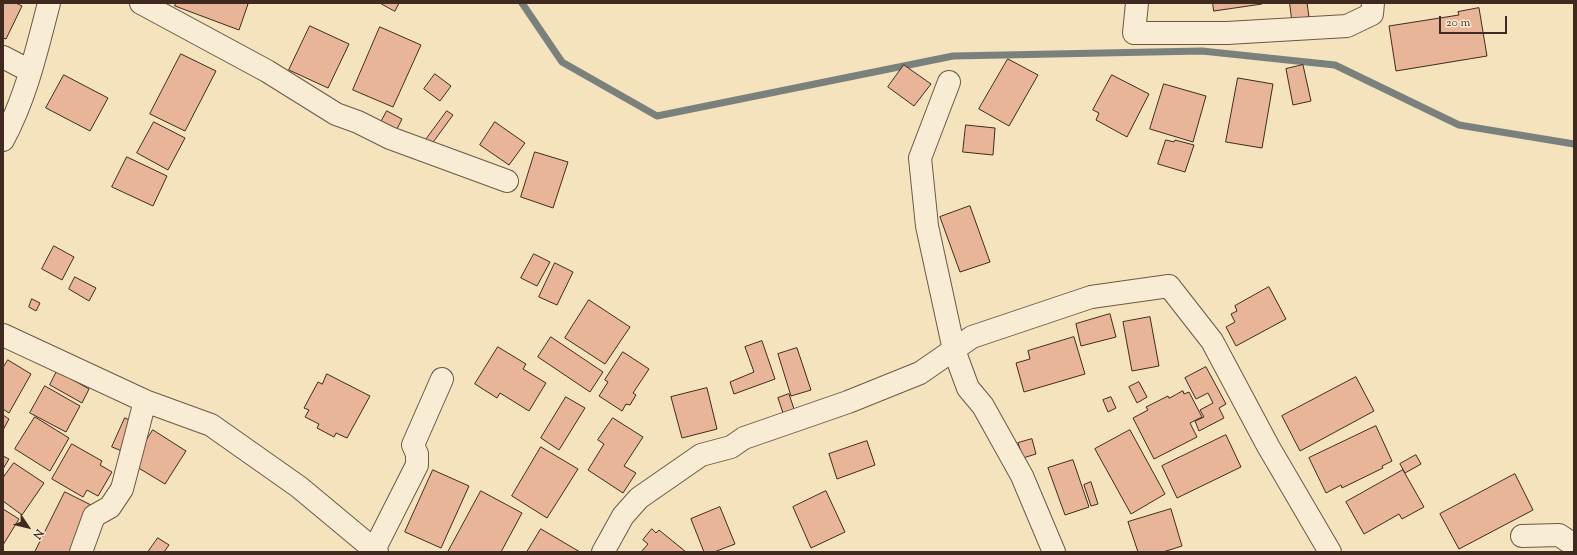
<!DOCTYPE html>
<html>
<head>
<meta charset="utf-8">
<style>
  body { margin:0 }
  #map { position:relative; width:1577px; height:555px; overflow:hidden; background:#f4e3bd; font-family:"Sorts Mill Goudy",serif }
  canvas { display:block }
  .frame { position:absolute; inset:0; border:4px solid #402a1f; pointer-events:none }
  .north { position:absolute; left:8px; top:507px; width:40px; height:40px; -webkit-text-stroke:3px #f8edd4; paint-order:stroke; rotate:125deg; font-size:11px; font-weight:700; line-height:16px; text-align:center; color:#402a1f }
  .north::after { content:''; display:block; margin:auto; width:14px; height:18px; background:#402a1f; clip-path:polygon(50% 0,100% 100%,50% 72%,0 100%) }
  .scale { position:absolute; left:1439px; top:16px; width:68px; height:18px; box-sizing:border-box; border:2px solid #402a1f; border-top:0; padding-left:5px; font-size:12px; line-height:14px; white-space:nowrap; color:#402a1f; -webkit-text-stroke:3px #f8edd4; paint-order:stroke }
</style>
</head>
<body>
<div id="map">
<canvas width="1577" height="555"></canvas>
<div class="frame"></div>
<div class="north">N</div>
<div class="scale">20 m</div>
</div>
<script>
const ctx = document.querySelector('canvas').getContext('2d');
ctx.lineJoin = 'round';
function trace(path, color, width, dash) { ctx.strokeStyle = color; ctx.lineWidth = width; ctx.lineCap = dash ? 'butt' : 'round'; ctx.setLineDash(dash || []); ctx.stroke(path); }
function fill(path, color) { ctx.fillStyle = color; ctx.fill(path, 'evenodd'); }
const stream = new Path2D(`
  M 522,3 L 562,62 L 657,116 L 953,56 L 1202,51 L 1335,65 L 1459,125 L 1574,144`);
const building = new Path2D(`
  M 3,3 L 16,3 L 22,6 L 6,39 L 3,38 Z
  M 176,3 L 245,3 L 248,4 L 239,30 L 175,6 Z
  M 380,3 L 399,3 L 395,11 Z
  M 1213,3 L 1262,3 L 1262,4 L 1214,11 Z
  M 1290,3 L 1307,3 L 1309,17 L 1292,19 Z
  M 1479,8 L 1487,56 L 1396,71 L 1389,26 L 1459,15 L 1458,12 Z
  M 310,26 L 349,44 L 328,88 L 289,70 Z
  M 380,27 L 421,45 L 393,107 L 353,90 Z
  M 181,54 L 216,71 L 185,131 L 150,114 Z
  M 1008,59 L 1038,75 L 1009,126 L 979,109 Z
  M 904,65 L 931,84 L 914,106 L 888,87 Z
  M 1303,65 L 1311,101 L 1293,105 L 1286,69 Z
  M 435,74 L 451,86 L 440,101 L 424,89 Z
  M 64,75 L 108,98 L 90,131 L 46,108 Z
  M 1112,75 L 1149,94 L 1127,137 L 1096,120 L 1099,113 L 1093,110 Z
  M 1238,78 L 1273,84 L 1262,148 L 1226,142 Z
  M 1164,84 L 1206,96 L 1193,142 L 1150,129 Z
  M 387,111 L 402,119 L 396,131 L 380,124 Z
  M 447,111 L 453,115 L 431,145 L 425,141 Z
  M 154,122 L 185,138 L 168,170 L 137,153 Z
  M 495,122 L 525,143 L 509,165 L 480,145 Z
  M 966,125 L 995,128 L 993,155 L 963,152 Z
  M 1166,140 L 1174,142 L 1175,140 L 1194,145 L 1185,172 L 1158,164 Z
  M 535,152 L 568,162 L 553,208 L 521,197 Z
  M 127,157 L 167,176 L 153,206 L 112,187 Z
  M 970,206 L 990,262 L 960,272 L 940,217 Z
  M 54,246 L 74,257 L 62,280 L 42,269 Z
  M 534,254 L 550,262 L 537,286 L 521,278 Z
  M 555,263 L 573,272 L 557,305 L 539,297 Z
  M 75,277 L 96,288 L 89,301 L 69,289 Z
  M 1269,287 L 1286,319 L 1236,346 L 1226,327 L 1235,322 L 1231,314 L 1237,311 L 1235,306 Z
  M 32,299 L 40,303 L 36,311 L 29,307 Z
  M 589,300 L 630,327 L 605,364 L 565,338 Z
  M 1110,314 L 1116,337 L 1081,346 L 1076,324 Z
  M 1150,317 L 1159,366 L 1132,371 L 1123,322 Z
  M 551,337 L 603,372 L 590,392 L 538,357 Z
  M 1074,337 L 1085,374 L 1024,392 L 1016,363 L 1030,359 L 1028,351 Z
  M 762,341 L 775,379 L 734,394 L 730,382 L 754,372 L 745,347 Z
  M 498,347 L 526,364 L 523,369 L 546,383 L 529,411 L 500,393 L 497,398 L 475,384 Z
  M 797,348 L 811,390 L 791,396 L 778,354 Z
  M 623,352 L 649,369 L 633,393 L 636,395 L 630,405 L 626,404 L 622,411 L 599,396 L 608,382 L 605,380 Z
  M 8,360 L 31,374 L 9,413 L 3,409 L 3,368 Z
  M 1206,367 L 1226,404 L 1219,408 L 1224,418 L 1199,431 L 1195,421 L 1204,417 L 1200,410 L 1213,403 L 1208,393 L 1196,399 L 1185,378 Z
  M 57,371 L 89,389 L 82,403 L 50,385 Z
  M 327,374 L 370,396 L 347,438 L 336,433 L 334,437 L 317,428 L 319,424 L 305,417 L 309,410 L 304,408 L 318,382 L 322,384 Z
  M 1356,377 L 1374,411 L 1300,451 L 1282,416 Z
  M 1139,382 L 1147,397 L 1137,403 L 1129,387 Z
  M 45,386 L 80,406 L 66,432 L 30,413 Z
  M 707,388 L 717,429 L 682,438 L 671,397 Z
  M 1183,391 L 1184,394 L 1189,392 L 1202,417 L 1190,423 L 1197,437 L 1154,459 L 1133,418 L 1148,410 L 1146,407 L 1168,396 L 1169,398 Z
  M 789,394 L 794,409 L 783,413 L 778,398 Z
  M 566,397 L 585,408 L 559,450 L 541,438 Z
  M 1111,397 L 1116,408 L 1108,412 L 1103,400 Z
  M 3,415 L 9,419 L 3,430 Z
  M 35,417 L 69,438 L 50,471 L 15,449 Z
  M 125,418 L 134,422 L 122,451 L 112,447 Z
  M 613,418 L 643,437 L 624,466 L 636,473 L 623,493 L 588,470 L 604,444 L 598,440 Z
  M 1376,426 L 1392,461 L 1382,466 L 1383,468 L 1342,488 L 1341,485 L 1326,493 L 1309,458 Z
  M 153,430 L 186,451 L 165,484 L 132,464 Z
  M 1130,430 L 1165,494 L 1131,514 L 1095,449 Z
  M 1226,435 L 1241,467 L 1177,498 L 1162,466 Z
  M 1032,439 L 1036,454 L 1023,458 L 1018,443 Z
  M 867,441 L 875,465 L 837,479 L 829,454 Z
  M 72,444 L 102,461 L 100,465 L 112,472 L 98,496 L 87,490 L 83,497 L 52,479 Z
  M 541,447 L 578,469 L 547,518 L 512,496 Z
  M 1416,455 L 1421,464 L 1405,473 L 1400,464 Z
  M 3,456 L 9,459 L 3,469 Z
  M 1073,460 L 1089,507 L 1065,515 L 1048,468 Z
  M 14,463 L 44,483 L 22,515 L 3,501 L 3,478 Z
  M 433,470 L 469,486 L 441,548 L 405,532 Z
  M 1403,470 L 1424,507 L 1402,519 L 1399,514 L 1364,534 L 1346,502 Z
  M 1515,474 L 1533,510 L 1459,549 L 1440,514 Z
  M 1091,482 L 1098,504 L 1091,506 L 1084,485 Z
  M 481,491 L 522,513 L 501,552 L 448,552 Z
  M 826,491 L 845,532 L 811,548 L 793,507 Z
  M 65,492 L 95,507 L 73,552 L 35,552 Z
  M 720,507 L 735,544 L 714,552 L 704,552 L 691,519 Z
  M 3,509 L 19,519 L 3,545 Z
  M 1171,509 L 1182,546 L 1163,552 L 1138,552 L 1128,522 Z
  M 541,529 L 580,552 L 527,552 Z
  M 652,529 L 656,533 L 659,530 L 686,552 L 641,552 L 648,544 L 643,540 Z
  M 158,538 L 169,545 L 164,552 L 148,552 Z`);
const minor = new Path2D(`
  M 141,3 L 267,71 L 336,114 L 358,122 L 390,138 L 507,181
  M 1137,3 L 1134,33 L 1227,33 L 1347,26 L 1372,14 L 1373,3
  M 3,57 L 30,71
  M 949,82 L 920,158 L 927,226 L 954,350 L 968,388 L 983,406 L 1022,476 L 1054,552
  M 3,140 C 26,98 37,49 49,3
  M 3,335 L 145,401 L 211,425 L 299,487 L 377,552
  M 1522,536 L 1559,535 L 1574,545
  M 374,550 L 417,465 L 417,454 L 413,445 L 442,379
  M 81,552 L 94,516 L 110,507 L 122,489 L 145,401
  M 603,552 L 623,516 L 639,498 L 701,455 L 731,447 L 744,438 L 848,402 L 920,373 L 972,337 L 1091,297 L 1169,286 L 1212,341 L 1268,446 L 1330,552`);
trace(stream, '#7a817d', 7);
fill(building, '#e9b598');
trace(building, '#402a1f', 1);
trace(minor, '#6d5846', 24);
trace(minor, '#f8edd4', 22);
</script>
</body>
</html>
